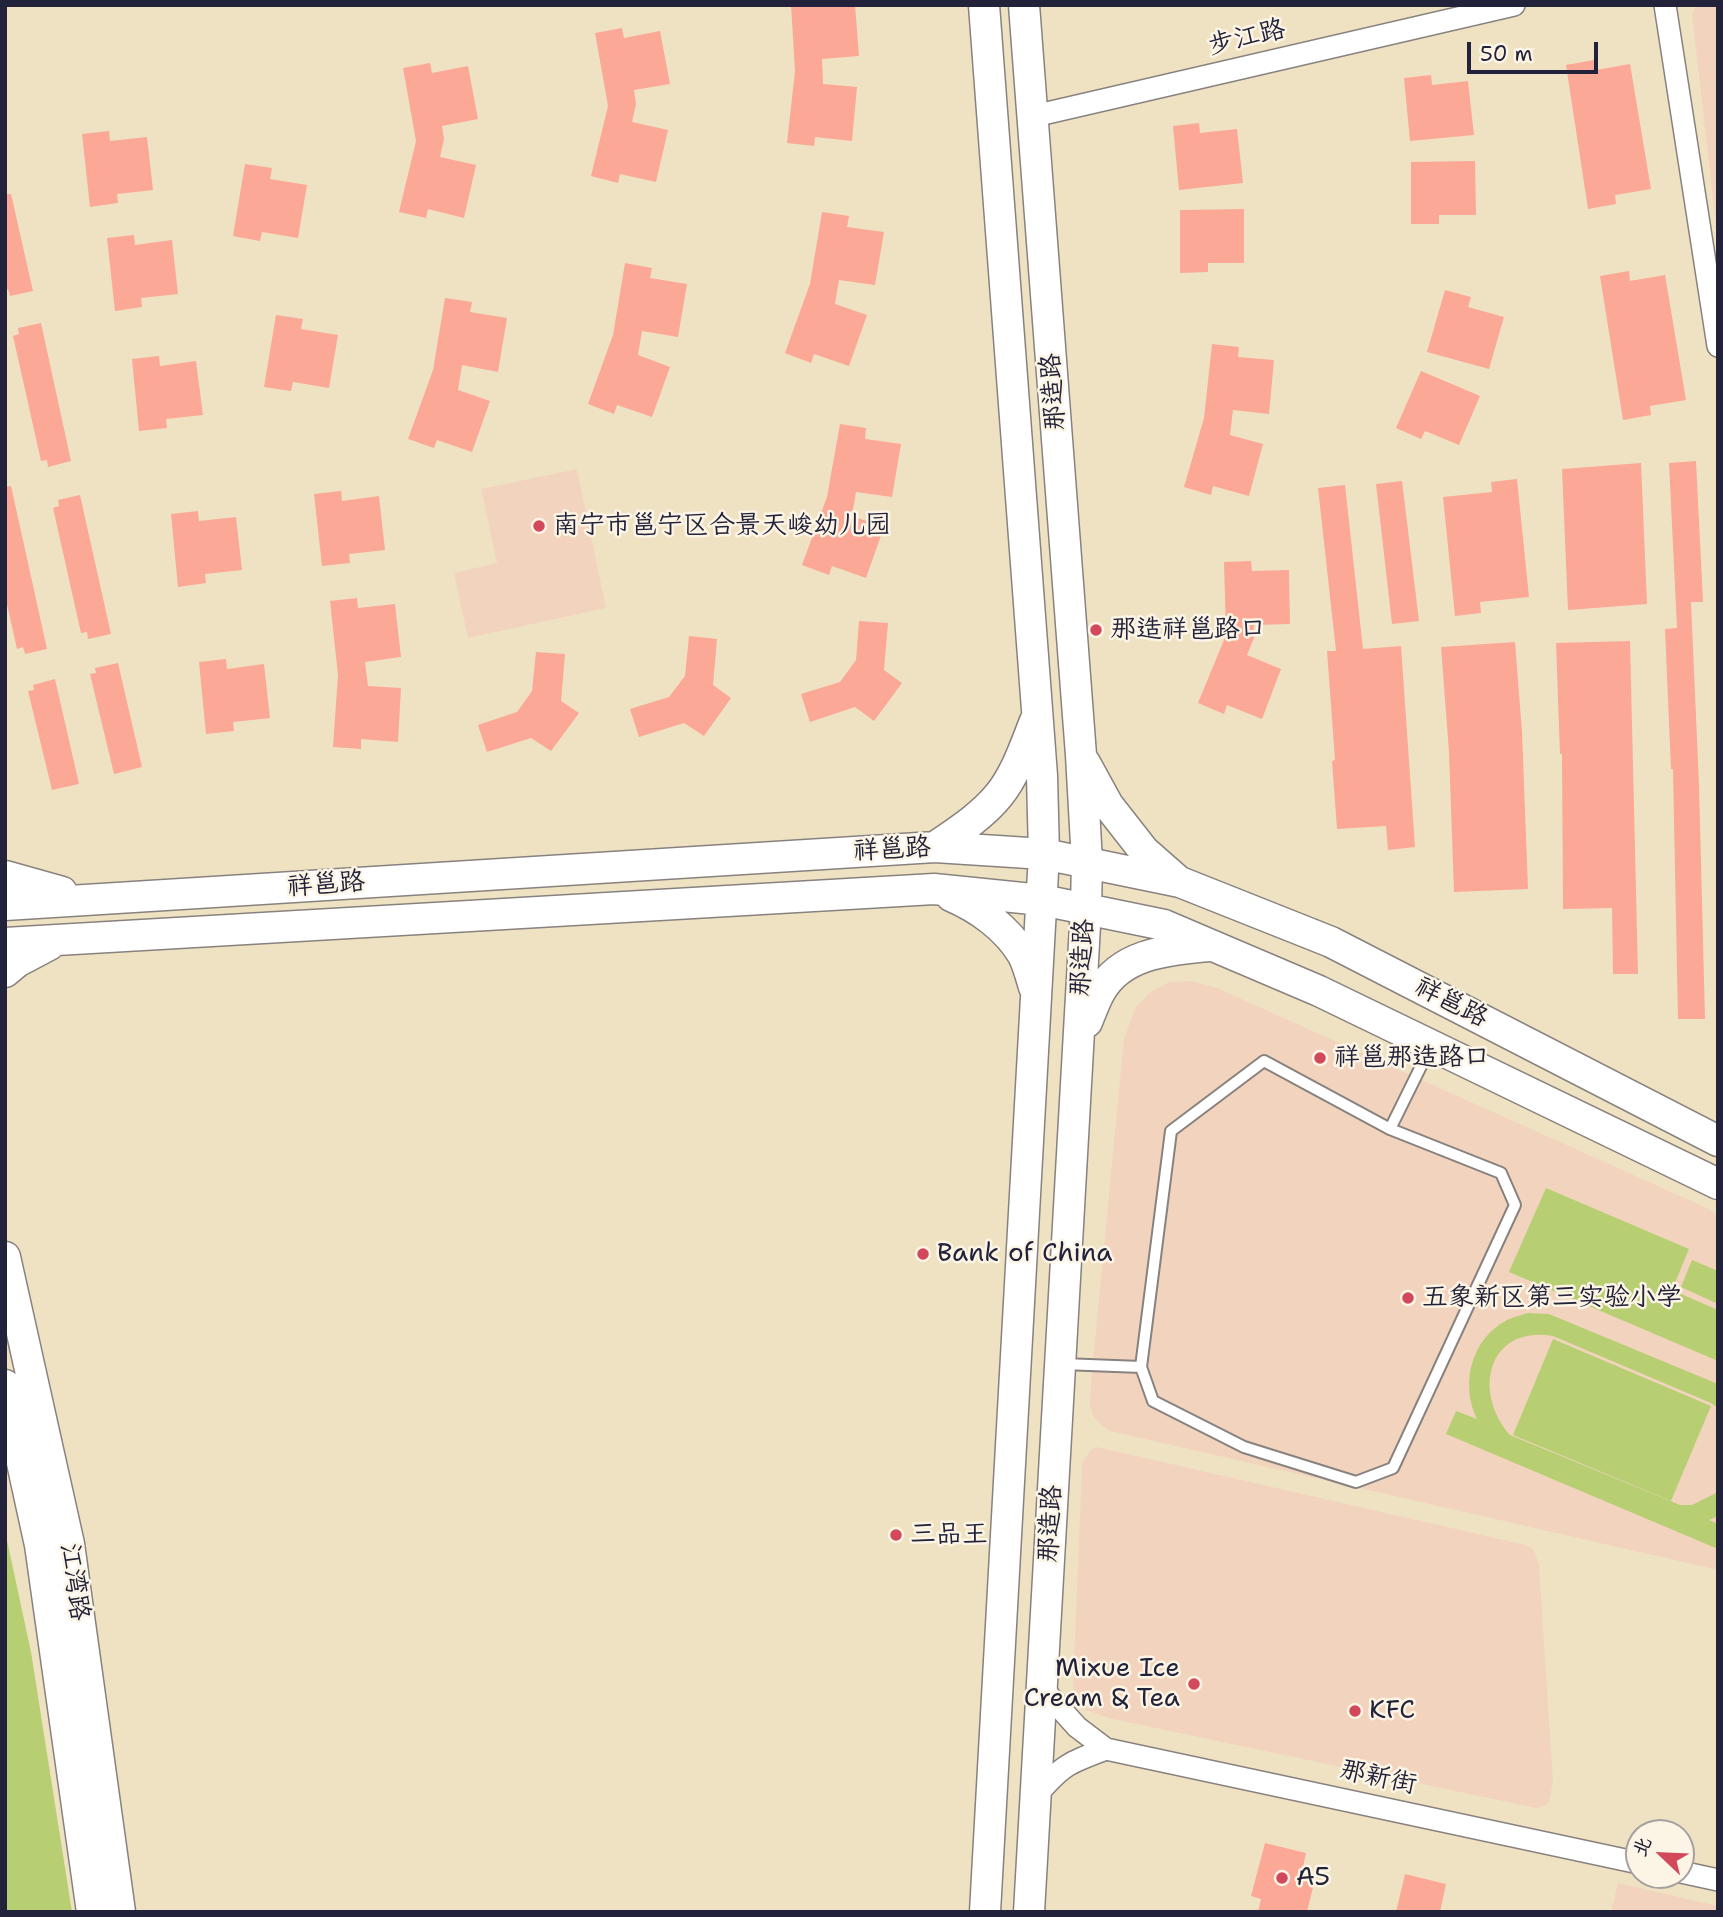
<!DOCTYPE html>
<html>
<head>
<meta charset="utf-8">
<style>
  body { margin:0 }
  #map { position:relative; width:1723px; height:1917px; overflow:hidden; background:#efe2c3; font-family:"Shantell Sans","LXGW WenKai TC",sans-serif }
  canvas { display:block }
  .frame { position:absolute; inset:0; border:7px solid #22223b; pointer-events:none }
  .north { position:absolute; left:1625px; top:1819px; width:70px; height:70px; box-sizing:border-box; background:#fcf5e5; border:2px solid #a5a1a1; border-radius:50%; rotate:293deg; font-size:19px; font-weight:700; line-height:28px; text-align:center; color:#22223b }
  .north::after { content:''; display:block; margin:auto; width:24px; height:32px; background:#d1495b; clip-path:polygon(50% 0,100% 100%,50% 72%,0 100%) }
  .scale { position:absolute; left:1467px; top:42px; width:131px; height:32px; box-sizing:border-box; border:4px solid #22223b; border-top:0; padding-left:9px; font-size:21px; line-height:24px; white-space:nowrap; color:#22223b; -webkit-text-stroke:5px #fcf5e5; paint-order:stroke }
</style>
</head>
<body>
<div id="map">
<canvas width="1723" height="1917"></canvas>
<div class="frame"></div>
<div class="north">北</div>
<div class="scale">50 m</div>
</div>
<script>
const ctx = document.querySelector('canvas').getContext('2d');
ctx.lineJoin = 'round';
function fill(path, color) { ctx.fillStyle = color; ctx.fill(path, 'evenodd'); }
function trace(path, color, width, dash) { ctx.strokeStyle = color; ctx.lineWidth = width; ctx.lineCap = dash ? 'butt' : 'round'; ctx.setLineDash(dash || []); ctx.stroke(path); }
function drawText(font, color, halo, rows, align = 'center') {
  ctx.font = font + ' "Shantell Sans","LXGW WenKai TC",sans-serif'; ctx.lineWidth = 5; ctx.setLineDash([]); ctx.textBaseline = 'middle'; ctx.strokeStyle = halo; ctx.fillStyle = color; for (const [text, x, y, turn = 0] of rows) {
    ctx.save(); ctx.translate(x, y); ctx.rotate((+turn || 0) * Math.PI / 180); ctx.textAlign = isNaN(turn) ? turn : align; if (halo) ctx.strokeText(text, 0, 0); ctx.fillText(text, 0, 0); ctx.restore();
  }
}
const built = new Path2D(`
  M 1697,5 L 1718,5 L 1718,243 L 1692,14 Z
  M 577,469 L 606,608 L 468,638 L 454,573 L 497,563 L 481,489 Z
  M 1191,981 L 1217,988 L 1707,1208 L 1718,1215 L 1718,1570 L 1110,1431 L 1102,1426 L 1094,1417 L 1090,1406 L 1091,1382 L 1124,1038 L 1135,1009 L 1149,993 L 1169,982 Z
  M 1097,1447 L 1526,1545 L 1533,1549 L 1539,1564 L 1553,1782 L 1549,1802 L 1545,1806 L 1536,1808 L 1108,1718 L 1084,1709 L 1075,1700 L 1073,1686 L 1082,1464 L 1090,1450 Z
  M 1618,1883 L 1718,1906 L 1718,1912 L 1611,1912 Z`);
const green = new Path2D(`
  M 1546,1188 L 1689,1249 L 1672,1290 L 1718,1310 L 1718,1361 L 1509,1272 Z
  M 1692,1260 L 1718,1271 L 1718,1304 L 1681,1287 Z
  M 1528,1313 L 1549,1314 L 1718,1384 L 1718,1408 L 1711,1403 L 1553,1336 C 1488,1325 1472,1392 1510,1435 L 1680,1505 L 1692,1505 L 1718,1492 L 1718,1516 L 1709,1520 L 1718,1524 L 1718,1549 L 1446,1434 L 1456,1411 L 1477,1419 C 1460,1384 1471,1339 1507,1320 C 1513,1317 1522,1315 1528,1313 Z
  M 1553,1339 L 1711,1406 L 1671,1501 L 1513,1435 Z
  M 5,1531 L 31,1652 L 72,1912 L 5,1912 Z`);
const building = new Path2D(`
  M 791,5 L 855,5 L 859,56 L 822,59 L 823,84 L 857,87 L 852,141 L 815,137 L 814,146 L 787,143 L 795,71 Z
  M 622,28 L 624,38 L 660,31 L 670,84 L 634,90 L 636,104 L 632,122 L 668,130 L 656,182 L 620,174 L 618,183 L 591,176 L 608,106 L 595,33 Z
  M 1594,60 L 1596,70 L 1630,64 L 1651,189 L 1615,195 L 1616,204 L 1588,209 L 1566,65 Z
  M 430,63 L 432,73 L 468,66 L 478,119 L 442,126 L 444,139 L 440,157 L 476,165 L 464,218 L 428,209 L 426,218 L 399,212 L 416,141 L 403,68 Z
  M 1431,75 L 1432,85 L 1468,81 L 1474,135 L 1410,141 L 1404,78 Z
  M 1199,123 L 1200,133 L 1237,129 L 1243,183 L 1179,190 L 1173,126 Z
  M 109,131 L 110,141 L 147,137 L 153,190 L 117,194 L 118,203 L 90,207 L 82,134 Z
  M 1475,161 L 1476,215 L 1439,215 L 1439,224 L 1411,224 L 1411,162 Z
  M 245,164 L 272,168 L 270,179 L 307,185 L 298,238 L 262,232 L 260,241 L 233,236 Z
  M 5,194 L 11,194 L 33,291 L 10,296 L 8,289 L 5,290 Z
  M 1244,209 L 1244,263 L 1208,263 L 1208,272 L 1180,273 L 1180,210 Z
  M 822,212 L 849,216 L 847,227 L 884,232 L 875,285 L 839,280 L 835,304 L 867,315 L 849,366 L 814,354 L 811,363 L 785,353 L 810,284 Z
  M 134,235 L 135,245 L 172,240 L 178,294 L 141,298 L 142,307 L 115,311 L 107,238 Z
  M 625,263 L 652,268 L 650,278 L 687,284 L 678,337 L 642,331 L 638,355 L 670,367 L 652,417 L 617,405 L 614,414 L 588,404 L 613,335 Z
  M 1629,271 L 1630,281 L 1665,275 L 1686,400 L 1650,406 L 1651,415 L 1623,420 L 1600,276 Z
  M 1445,290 L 1471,297 L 1468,307 L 1504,317 L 1489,369 L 1427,352 Z
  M 445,298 L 472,302 L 470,312 L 507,318 L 498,372 L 462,365 L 458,390 L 490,401 L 472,452 L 437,440 L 434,448 L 408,439 L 433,370 Z
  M 276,315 L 303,319 L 301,329 L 338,335 L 329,388 L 293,382 L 291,391 L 264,387 Z
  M 41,323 L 71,461 L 48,467 L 47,460 L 41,461 L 13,336 L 19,334 L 18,328 Z
  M 1212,344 L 1239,347 L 1238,357 L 1274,360 L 1269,414 L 1233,410 L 1230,435 L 1263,444 L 1249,496 L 1213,486 L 1211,495 L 1184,487 L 1204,418 Z
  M 159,356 L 160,366 L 196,361 L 203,415 L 166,419 L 167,428 L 139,431 L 132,359 Z
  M 1421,371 L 1480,396 L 1459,445 L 1425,431 L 1421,439 L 1396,428 Z
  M 840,424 L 866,428 L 865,439 L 901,444 L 892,497 L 856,492 L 852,516 L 884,527 L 866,578 L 832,566 L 829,575 L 802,565 L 827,497 Z
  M 1696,461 L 1703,602 L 1691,602 L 1699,785 L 1705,1019 L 1678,1019 L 1673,769 L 1671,769 L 1665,629 L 1677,628 L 1669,463 Z
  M 1641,463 L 1647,604 L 1568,610 L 1562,469 Z
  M 1517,479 L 1529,597 L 1480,602 L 1481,613 L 1455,616 L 1443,497 L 1492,492 L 1491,482 Z
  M 1402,481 L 1419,621 L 1392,624 L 1376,484 Z
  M 1345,485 L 1363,649 L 1401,646 L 1415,847 L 1388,850 L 1386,826 L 1337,829 L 1332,761 L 1335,760 L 1327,651 L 1336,651 L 1318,488 Z
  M 11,486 L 47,649 L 25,654 L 23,647 L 17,649 L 5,595 L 5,487 Z
  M 341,491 L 342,501 L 379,496 L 385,550 L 349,554 L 350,563 L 322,566 L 314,494 Z
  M 80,495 L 111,634 L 88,639 L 87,632 L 81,633 L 53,508 L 59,506 L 58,500 Z
  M 198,511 L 199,521 L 236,517 L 242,570 L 205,574 L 206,583 L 178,587 L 171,514 Z
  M 1251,561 L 1252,571 L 1289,570 L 1290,624 L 1254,625 L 1254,638 L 1247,655 L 1281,669 L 1262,719 L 1227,705 L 1224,714 L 1198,703 L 1226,635 L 1224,562 Z
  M 357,598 L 358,608 L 395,604 L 401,657 L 365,662 L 368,686 L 401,688 L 398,742 L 361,739 L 361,749 L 333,747 L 338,675 L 330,601 Z
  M 859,621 L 888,623 L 884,670 L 902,683 L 874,721 L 855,707 L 810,722 L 801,694 L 840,682 L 856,660 Z
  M 689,636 L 717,639 L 713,685 L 731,698 L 704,736 L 684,723 L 639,737 L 630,709 L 669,697 L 685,676 Z
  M 1630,641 L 1638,974 L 1613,974 L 1612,908 L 1563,909 L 1562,754 L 1560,754 L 1556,643 Z
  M 1515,642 L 1522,732 L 1528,889 L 1454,892 L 1449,752 L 1441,647 Z
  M 536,652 L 565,654 L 561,701 L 579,713 L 551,751 L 531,738 L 487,752 L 478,725 L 517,712 L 532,691 Z
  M 226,659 L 227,669 L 264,664 L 270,718 L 233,722 L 234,731 L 206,734 L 199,662 Z
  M 118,663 L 142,767 L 114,774 L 90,674 L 96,673 L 95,668 Z
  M 55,679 L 79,784 L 52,790 L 28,691 L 34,690 L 33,685 Z
  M 1265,1843 L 1306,1853 L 1301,1876 L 1315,1879 L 1307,1912 L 1258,1912 L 1261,1899 L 1251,1896 Z
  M 1405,1874 L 1446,1884 L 1440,1912 L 1396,1912 Z`);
const lane = new Path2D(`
  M 1063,1364 L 1141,1367 L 1171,1131 L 1264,1061 L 1390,1129 L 1431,1046
  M 1141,1367 L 1153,1401 L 1244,1447 L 1356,1482 L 1393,1468 L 1515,1205 L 1501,1173 L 1390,1129`);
const street = new Path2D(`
  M 1665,5 L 1718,346
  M 1034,116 L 1514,5
  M 1106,1749 L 1639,1863
  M 1035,1797 C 1062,1765 1068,1763 1106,1749 L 1077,1727 L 1041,1687
  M 1681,1872 L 1718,1880`);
const secondary = new Path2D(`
  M 984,5 L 1042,776 L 1044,854 L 985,1912
  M 1024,5 L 1081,755 L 1087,862 L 1086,908 L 1029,1912
  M 1085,763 L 1108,805 L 1144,851 L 1177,880
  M 935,847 C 957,832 982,816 999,795 C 1016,774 1025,746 1035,721
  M 5,876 L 62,892
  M 951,896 C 979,908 1007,928 1023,955 C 1028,965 1031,977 1034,987
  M 5,905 L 935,847 L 1044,854 L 1180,882 L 1331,942 L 1718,1141
  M 5,943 L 934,889 L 1042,900 L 1164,925 L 1319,991 L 1718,1184
  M 5,972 L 17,962 L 49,945
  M 1087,1022 C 1091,1012 1095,1001 1100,992 C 1121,953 1169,950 1208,946
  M 5,1257 L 69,1544 L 120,1912
  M 5,1385 L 40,1545 L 92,1912`);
const markers = [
  [539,526,7,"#d1495b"],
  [1096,630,7,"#d1495b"],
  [1320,1058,7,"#d1495b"],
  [923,1254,7,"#d1495b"],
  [1408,1298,7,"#d1495b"],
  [896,1535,7,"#d1495b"],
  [1194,1684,7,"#d1495b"],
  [1355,1711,7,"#d1495b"],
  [1282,1878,7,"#d1495b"]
];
const streetNames = [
  ["步江路",1247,38,-13],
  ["那造路",1054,392,-94],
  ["祥邕路",892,850,-3],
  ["祥邕路",326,885,-4],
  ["那造路",1083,958,-87],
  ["祥邕路",1451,1003,27],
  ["那造路",1051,1524,-87],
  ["江湾路",74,1582,82],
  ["那新街",1378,1778,12]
];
const poiNames = [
  ["南宁市邕宁区合景天峻幼儿园",553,526],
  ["那造祥邕路口",1110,630],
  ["祥邕那造路口",1334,1058],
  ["Bank of China",937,1254],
  ["五象新区第三实验小学",1422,1298],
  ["三品王",910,1535],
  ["Mixue Ice",1180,1669,"right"],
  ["Cream & Tea",1180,1699,"right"],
  ["KFC",1369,1711],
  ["A5",1296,1878]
];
fill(built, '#f2d4be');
fill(green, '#b7ce72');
fill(building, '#fba896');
trace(lane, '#88827f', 14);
trace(street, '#88827f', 24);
trace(secondary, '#88827f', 33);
trace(lane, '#fff', 10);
trace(street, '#fff', 21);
trace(secondary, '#fff', 30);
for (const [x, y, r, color] of markers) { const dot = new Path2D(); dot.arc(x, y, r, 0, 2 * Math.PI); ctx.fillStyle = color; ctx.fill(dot); trace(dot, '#fcf5e5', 2.5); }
drawText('26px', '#22223b', '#fcf5e5', streetNames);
drawText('26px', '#22223b', '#fcf5e5', poiNames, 'left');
</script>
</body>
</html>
